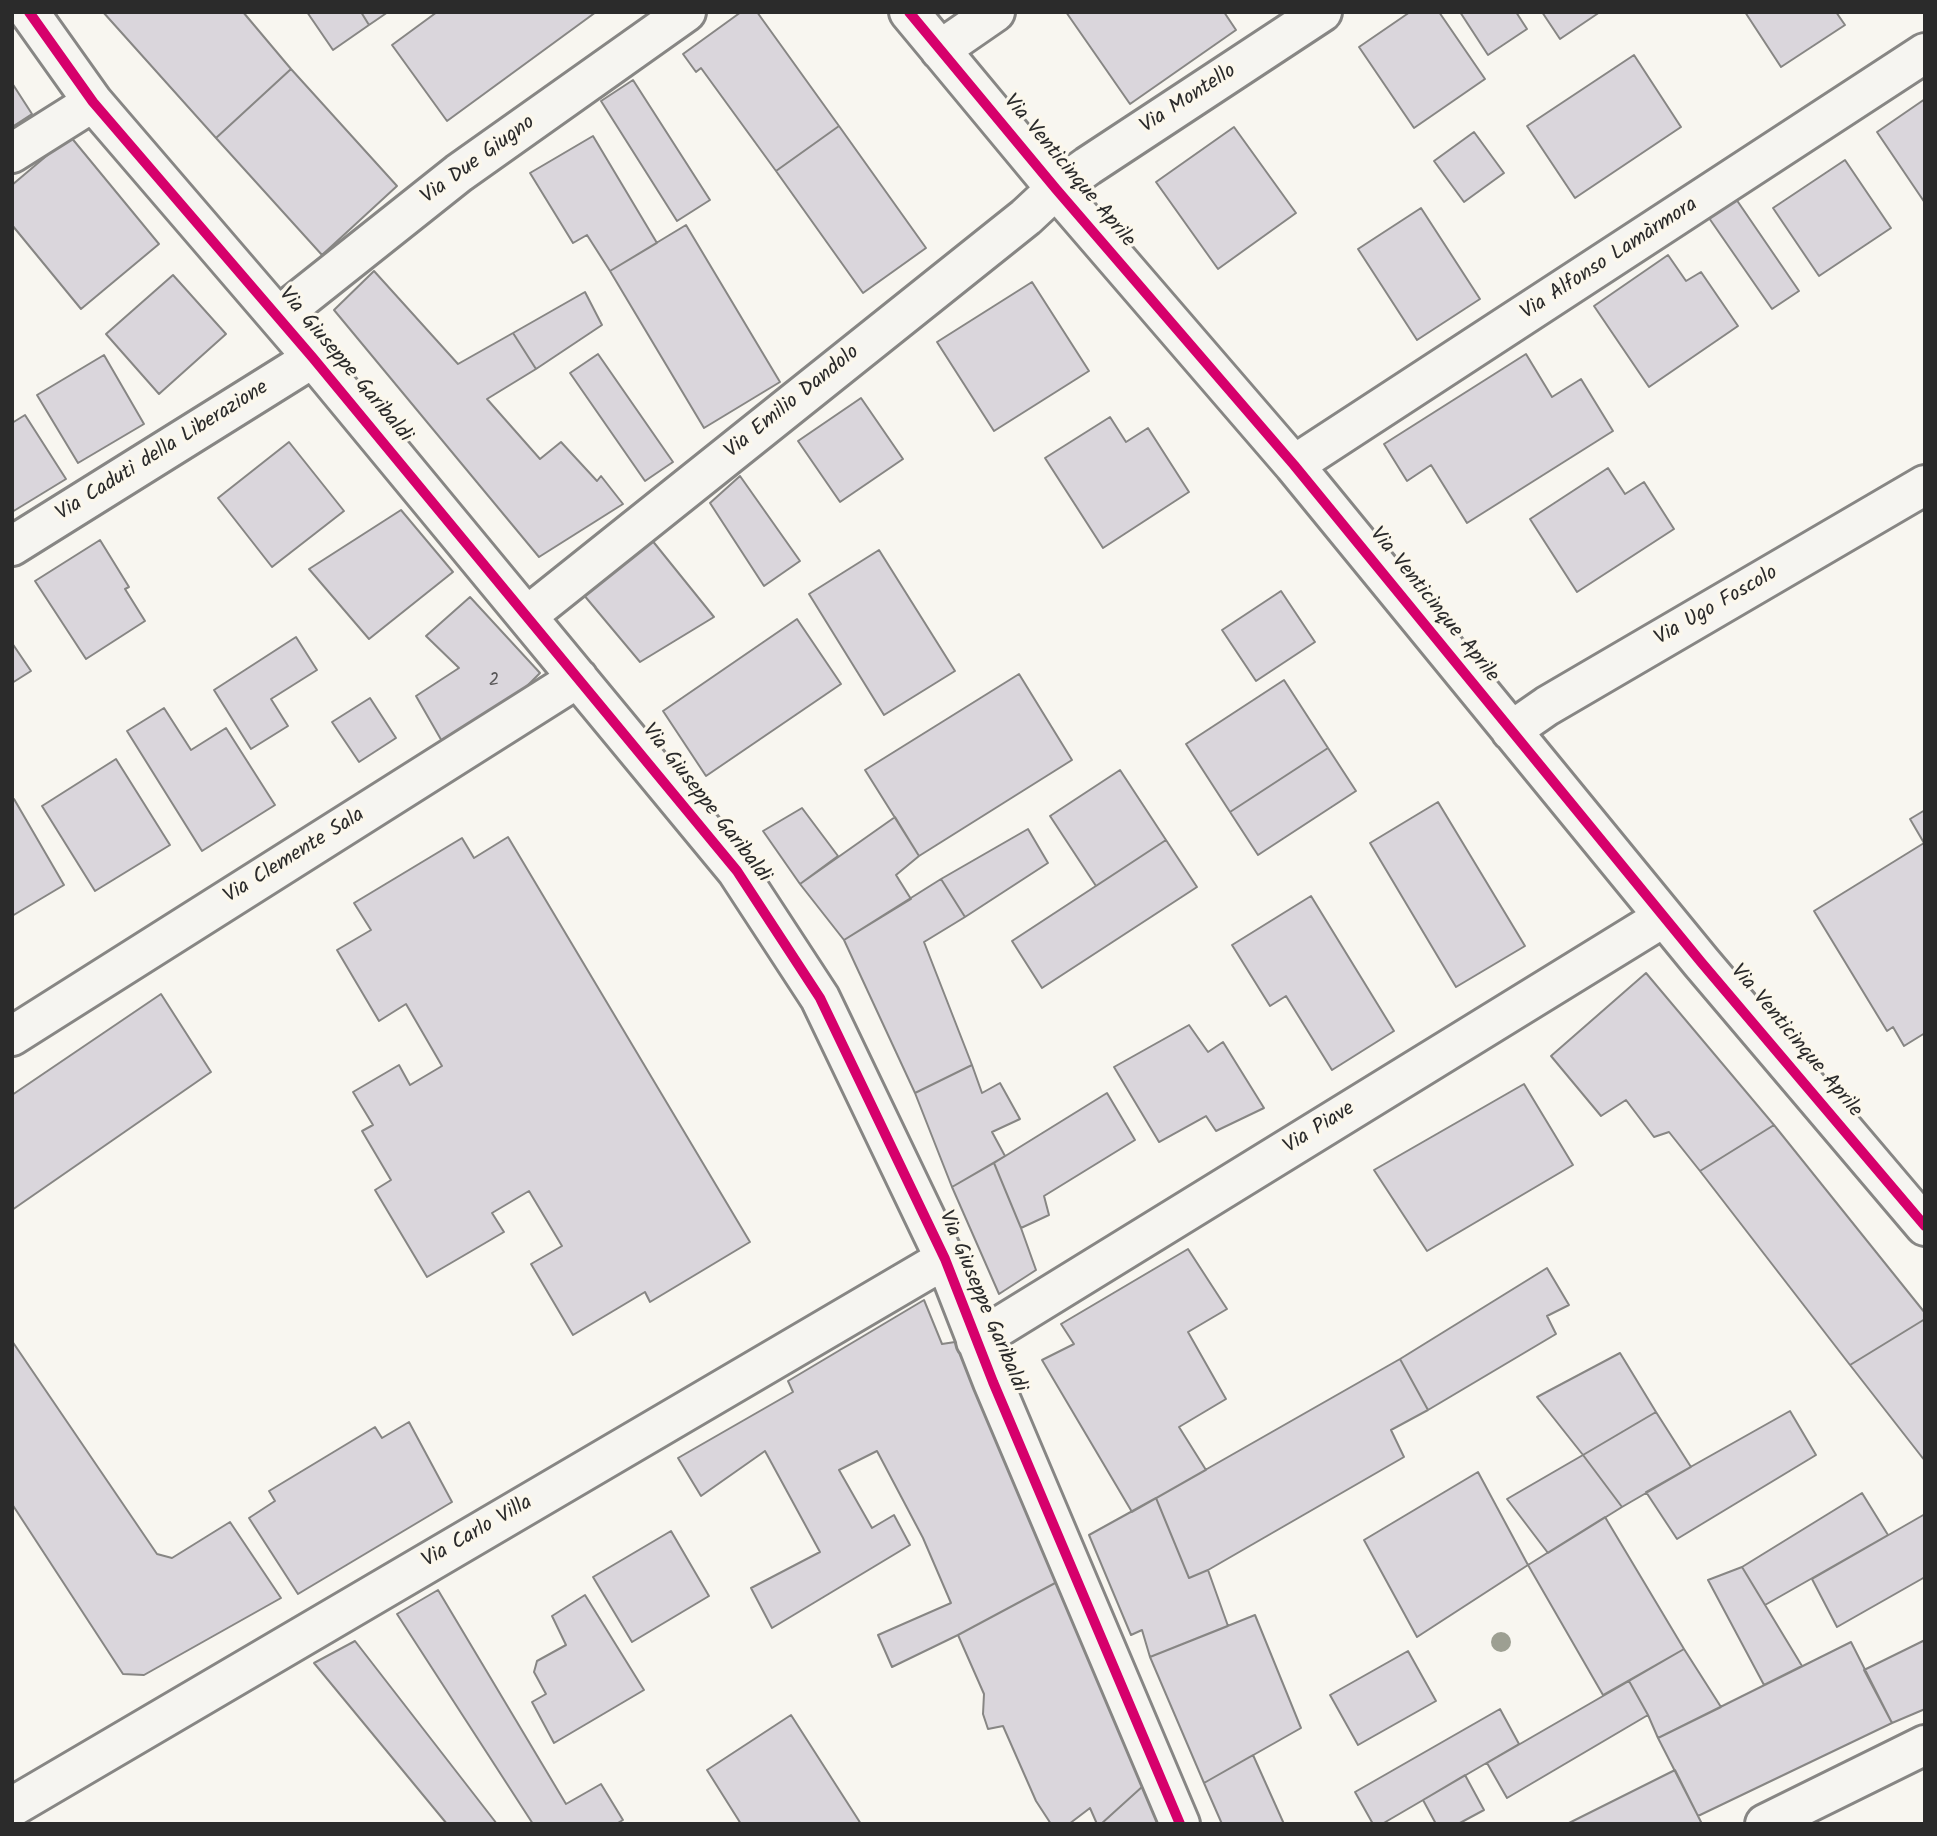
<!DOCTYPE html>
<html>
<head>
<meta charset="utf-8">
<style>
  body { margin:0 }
  #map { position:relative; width:1937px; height:1836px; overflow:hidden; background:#f8f6f0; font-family:Kalam,sans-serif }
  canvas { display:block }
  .frame { position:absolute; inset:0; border:14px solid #2b2b2b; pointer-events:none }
</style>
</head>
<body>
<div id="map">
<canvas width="1937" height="1836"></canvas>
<div class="frame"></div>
</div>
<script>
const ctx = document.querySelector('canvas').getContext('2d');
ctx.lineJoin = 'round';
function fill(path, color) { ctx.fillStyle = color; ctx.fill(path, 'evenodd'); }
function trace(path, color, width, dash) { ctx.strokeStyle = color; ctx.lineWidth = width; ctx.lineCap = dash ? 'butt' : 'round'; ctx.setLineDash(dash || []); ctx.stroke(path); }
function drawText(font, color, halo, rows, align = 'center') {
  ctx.font = font + ' Kalam,sans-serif'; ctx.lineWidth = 7; ctx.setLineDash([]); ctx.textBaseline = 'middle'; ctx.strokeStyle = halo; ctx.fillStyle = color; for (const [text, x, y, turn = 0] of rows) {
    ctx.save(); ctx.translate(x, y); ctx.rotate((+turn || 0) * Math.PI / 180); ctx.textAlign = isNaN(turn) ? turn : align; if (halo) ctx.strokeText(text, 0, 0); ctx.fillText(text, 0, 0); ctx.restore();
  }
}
const building = new Path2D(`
  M 103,12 L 243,12 L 291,69 L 216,138 Z
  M 307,12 L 361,12 L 369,25 L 333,50 Z
  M 361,12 L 388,12 L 369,25 Z
  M 437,12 L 596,12 L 447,121 L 392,45 Z
  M 741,12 L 757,12 L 839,126 L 776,171 L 701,68 L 696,72 L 683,54 Z
  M 1066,12 L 1224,12 L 1236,30 L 1130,104 Z
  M 1410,12 L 1439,12 L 1485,79 L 1414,128 L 1359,47 Z
  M 1460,12 L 1516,12 L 1527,29 L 1488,55 Z
  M 1542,12 L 1600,12 L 1560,39 Z
  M 1745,12 L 1836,12 L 1845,25 L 1781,67 Z
  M 1634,55 L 1681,127 L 1575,198 L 1527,126 Z
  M 291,69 L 397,186 L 322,255 L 216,138 Z
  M 633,80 L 710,200 L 677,221 L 601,101 Z
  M 12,83 L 32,114 L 12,127 Z
  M 1925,99 L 1925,203 L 1877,132 Z
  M 839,126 L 926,248 L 863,293 L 776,171 Z
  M 1234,127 L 1296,213 L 1218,269 L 1156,182 Z
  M 1474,132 L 1504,173 L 1464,202 L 1434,161 Z
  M 70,136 L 159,244 L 81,309 L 12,225 L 12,185 Z
  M 593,136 L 657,243 L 610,271 L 587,235 L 573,243 L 530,173 Z
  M 1845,160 L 1891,228 L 1819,276 L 1773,208 Z
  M 1736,199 L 1799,291 L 1772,309 L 1709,218 Z
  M 1421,208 L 1480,299 L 1417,340 L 1358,249 Z
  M 686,225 L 780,382 L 704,428 L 610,271 Z
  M 1668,255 L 1686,281 L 1701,272 L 1738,326 L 1649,387 L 1594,306 Z
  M 374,271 L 458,364 L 513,333 L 536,369 L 487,399 L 540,459 L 561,442 L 597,481 L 601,476 L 623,504 L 539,557 L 334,310 Z
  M 173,275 L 226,334 L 159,394 L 106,334 Z
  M 1032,282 L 1089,371 L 994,431 L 937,342 Z
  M 585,292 L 602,325 L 536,369 L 513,333 Z
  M 598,354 L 673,462 L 645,481 L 570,373 Z
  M 1526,354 L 1552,397 L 1581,379 L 1613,431 L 1467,523 L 1431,465 L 1407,481 L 1384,444 Z
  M 104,355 L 144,424 L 78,463 L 37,395 Z
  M 861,398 L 903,459 L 840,502 L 798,441 Z
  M 25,415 L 66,479 L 12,512 L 12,423 Z
  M 1110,417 L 1126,442 L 1148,428 L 1189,492 L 1103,548 L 1045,458 Z
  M 289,442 L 344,511 L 272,567 L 218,498 Z
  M 1608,468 L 1625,494 L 1644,482 L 1674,529 L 1577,592 L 1530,519 Z
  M 740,476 L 800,561 L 764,586 L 710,503 Z
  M 401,510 L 453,572 L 369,639 L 309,569 Z
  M 647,534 L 714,617 L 640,662 L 578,588 Z
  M 100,540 L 129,587 L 125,589 L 145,621 L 86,659 L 35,581 Z
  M 879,550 L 955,671 L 884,715 L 809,594 Z
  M 1281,591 L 1315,642 L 1256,681 L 1222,630 Z
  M 470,597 L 540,673 L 505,708 L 443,743 L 416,696 L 459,668 L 426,636 Z
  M 797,619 L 841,684 L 706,776 L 663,711 Z
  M 296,637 L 317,670 L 271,699 L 288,726 L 251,749 L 214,690 Z
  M 12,643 L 31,671 L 12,683 Z
  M 1019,674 L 1072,760 L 919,856 L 865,770 Z
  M 1284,680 L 1328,748 L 1230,812 L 1186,744 Z
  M 370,698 L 396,738 L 359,762 L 332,722 Z
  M 164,708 L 191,750 L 226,728 L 275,805 L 202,851 L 127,731 Z
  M 1328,748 L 1356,791 L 1258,855 L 1230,812 Z
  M 116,759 L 170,845 L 95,891 L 42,806 Z
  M 1120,770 L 1166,840 L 1096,886 L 1050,816 Z
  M 14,799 L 64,885 L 12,916 L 12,800 Z
  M 1438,802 L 1525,946 L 1456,987 L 1370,843 Z
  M 802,808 L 838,856 L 800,884 L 763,831 Z
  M 1925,810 L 1925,1033 L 1904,1046 L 1893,1027 L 1887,1031 L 1814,911 L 1924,843 L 1910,819 Z
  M 895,817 L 919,856 L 896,875 L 911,899 L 844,940 L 800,884 Z
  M 1028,829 L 1048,863 L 965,917 L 941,879 Z
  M 508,837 L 750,1242 L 650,1302 L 645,1292 L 573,1335 L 531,1264 L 562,1246 L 529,1191 L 492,1213 L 504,1232 L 427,1277 L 375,1190 L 391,1180 L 362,1131 L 373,1125 L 353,1092 L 399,1065 L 410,1085 L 442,1066 L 406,1004 L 379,1021 L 337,950 L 371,930 L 354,903 L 462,838 L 474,858 Z
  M 1166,840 L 1197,887 L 1042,988 L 1012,941 Z
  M 941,879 L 965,917 L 924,942 L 972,1065 L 915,1093 L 844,940 Z
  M 1311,896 L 1394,1031 L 1332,1070 L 1286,996 L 1270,1006 L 1232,945 Z
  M 1646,973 L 1774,1125 L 1700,1171 L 1669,1132 L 1654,1137 L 1626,1100 L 1601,1116 L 1551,1056 Z
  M 161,994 L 211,1072 L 12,1210 L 12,1095 Z
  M 1189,1025 L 1208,1052 L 1223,1042 L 1264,1108 L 1216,1131 L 1206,1116 L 1159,1142 L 1114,1067 Z
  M 972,1065 L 982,1093 L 1000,1083 L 1020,1119 L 992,1132 L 1005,1156 L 952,1187 L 915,1093 Z
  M 1524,1084 L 1573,1165 L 1427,1251 L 1374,1170 Z
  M 1107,1093 L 1135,1140 L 1044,1196 L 1049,1215 L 1021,1228 L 994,1163 Z
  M 1774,1125 L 1925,1313 L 1925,1319 L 1850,1365 L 1700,1171 Z
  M 994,1163 L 1021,1228 L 1036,1270 L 999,1294 L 952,1187 Z
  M 1188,1249 L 1227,1309 L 1188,1332 L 1226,1399 L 1179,1427 L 1206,1470 L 1132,1512 L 1042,1360 L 1074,1344 L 1061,1324 Z
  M 1547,1268 L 1569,1305 L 1547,1316 L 1556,1334 L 1428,1410 L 1400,1359 Z
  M 924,1300 L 942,1344 L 955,1342 L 1057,1582 L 958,1635 L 892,1667 L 878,1635 L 951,1603 L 923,1538 L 877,1451 L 839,1470 L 872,1528 L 894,1515 L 910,1545 L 772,1628 L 751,1588 L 820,1552 L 765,1451 L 701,1496 L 678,1458 L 793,1392 L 788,1381 Z
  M 1925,1319 L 1925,1461 L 1850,1365 Z
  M 12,1341 L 157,1554 L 172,1558 L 230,1522 L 281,1598 L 144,1675 L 123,1674 L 12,1504 Z
  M 1620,1353 L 1656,1412 L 1583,1455 L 1537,1397 Z
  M 1400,1359 L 1428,1410 L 1391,1430 L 1404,1457 L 1208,1570 L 1189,1578 L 1156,1498 Z
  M 1790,1411 L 1816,1455 L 1677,1539 L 1646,1492 Z
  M 1656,1412 L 1691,1467 L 1622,1507 L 1583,1455 Z
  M 409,1422 L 452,1502 L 298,1594 L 249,1518 L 275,1501 L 269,1491 L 375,1427 L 382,1438 Z
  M 1583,1455 L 1622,1507 L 1548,1553 L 1507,1499 Z
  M 1478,1472 L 1528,1565 L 1417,1637 L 1364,1540 Z
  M 1862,1493 L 1888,1535 L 1765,1605 L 1742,1567 Z
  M 1156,1498 L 1189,1578 L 1208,1570 L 1228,1626 L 1150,1657 L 1142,1630 L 1131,1635 L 1089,1535 Z
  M 1925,1514 L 1925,1577 L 1837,1627 L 1812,1579 Z
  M 1605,1517 L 1684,1649 L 1603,1695 L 1528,1565 Z
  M 671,1531 L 709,1596 L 632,1642 L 593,1577 Z
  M 1742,1567 L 1802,1666 L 1764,1685 L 1708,1580 Z
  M 1057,1582 L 1143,1786 L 1101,1824 L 1097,1824 L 1090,1808 L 1069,1824 L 1051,1824 L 1036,1801 L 1003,1726 L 988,1729 L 983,1714 L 984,1694 L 958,1635 Z
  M 438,1590 L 566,1804 L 601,1784 L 623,1820 L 616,1824 L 533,1824 L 397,1614 Z
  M 585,1595 L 644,1690 L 554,1743 L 532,1702 L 546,1694 L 534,1672 L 537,1661 L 566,1645 L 552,1616 Z
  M 1255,1615 L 1301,1728 L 1204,1783 L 1150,1657 Z
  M 1925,1640 L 1925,1709 L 1892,1723 L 1864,1670 Z
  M 355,1641 L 497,1824 L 447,1824 L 314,1663 Z
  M 1851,1642 L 1892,1723 L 1698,1816 L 1658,1738 Z
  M 1684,1649 L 1721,1707 L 1658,1738 L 1648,1715 L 1629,1681 Z
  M 1408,1651 L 1436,1701 L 1358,1745 L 1330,1695 Z
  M 1629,1681 L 1648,1715 L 1507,1798 L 1487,1763 Z
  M 1500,1709 L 1519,1744 L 1382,1824 L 1373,1824 L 1355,1792 Z
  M 791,1715 L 861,1824 L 741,1824 L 707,1770 Z
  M 1253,1755 L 1284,1824 L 1222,1824 L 1204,1783 Z
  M 1675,1770 L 1702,1824 L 1567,1824 Z
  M 1465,1775 L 1484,1810 L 1458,1824 L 1436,1824 L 1423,1800 Z
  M 1143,1786 L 1159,1824 L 1101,1824 Z`);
const minor = new Path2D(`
  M 29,12 L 93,102 L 313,358 L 737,871 L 820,998 L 945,1259 L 993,1382 L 1180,1824
  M 909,12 L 1056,189 L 1294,465 L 1701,962 L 1925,1226
  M 940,50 L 995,12
  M 12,153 L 93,102
  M 278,317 L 459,173 L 686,12
  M 1294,465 L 1925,53
  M 12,546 L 313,358
  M 527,616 L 1026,217 L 1056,189 L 1088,166 L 1322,12
  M 1511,731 L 1547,706 L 1925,485
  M 12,1036 L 578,678
  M 976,1341 L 1664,917
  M 12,1807 L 945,1259
  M 1765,1824 L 1925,1745`);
const cycleway = new Path2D(`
  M 29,12 L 93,102 L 313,358 L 737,871 L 820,998 L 945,1259 L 993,1382 L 1180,1824
  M 909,12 L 1056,189 L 1294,465 L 1701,962 L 1925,1226`);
const trees = [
  [1501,1642]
];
const numberNames = [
  ["2",494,682]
];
const streetNames = [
  ["Via Montello",1189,100,-33],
  ["Via Due Giugno",479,161,-36],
  ["Via Venticinque Aprile",1068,172,50],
  ["Via Alfonso Lamàrmora",1610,260,-33],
  ["Via Giuseppe Garibaldi",344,366,50],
  ["Via Emilio Dandolo",793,403,-39],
  ["Via Caduti della Liberazione",163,452,-32],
  ["Via Venticinque Aprile",1433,606,51],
  ["Via Ugo Foscolo",1717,607,-30],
  ["Via Giuseppe Garibaldi",705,804,52],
  ["Via Clemente Sala",295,857,-32],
  ["Via Venticinque Aprile",1795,1042,50],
  ["Via Piave",1320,1129,-32],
  ["Via Giuseppe Garibaldi",981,1302,67],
  ["Via Carlo Villa",478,1533,-30]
];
fill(building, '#dad6dc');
trace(building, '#878684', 2);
trace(minor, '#878684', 44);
trace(minor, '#f6f5f1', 38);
trace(cycleway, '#d6006c', 10);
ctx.fillStyle = '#9d9f92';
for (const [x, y] of trees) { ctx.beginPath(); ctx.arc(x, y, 10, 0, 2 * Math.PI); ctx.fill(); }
drawText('18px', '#575657', null, numberNames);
drawText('21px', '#2b2b2b', '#fbf7ec', streetNames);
</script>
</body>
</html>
